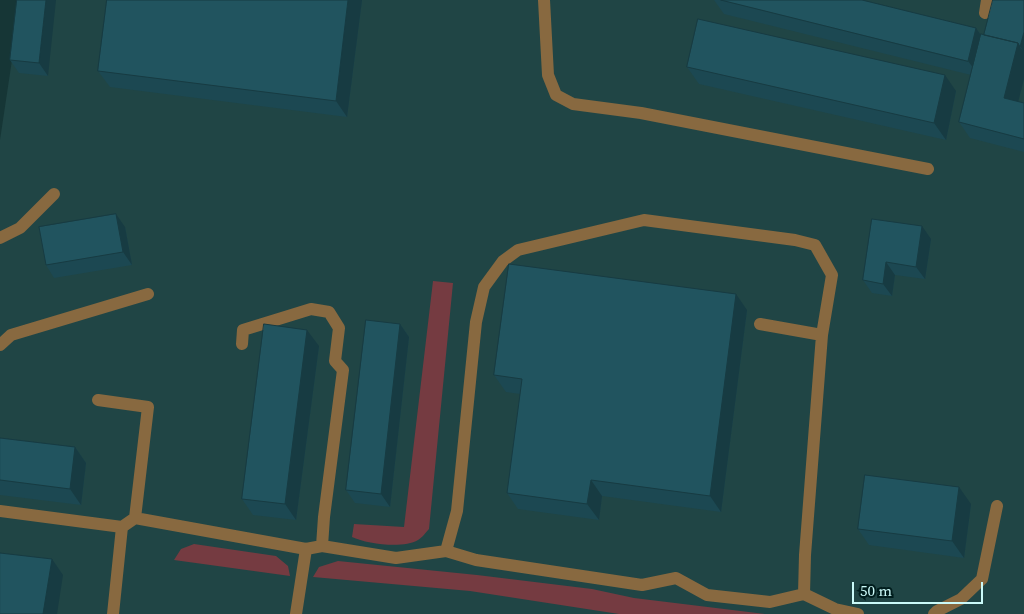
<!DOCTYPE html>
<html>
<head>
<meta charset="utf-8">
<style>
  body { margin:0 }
  #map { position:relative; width:1024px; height:614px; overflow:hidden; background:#163636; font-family:"Source Serif 4",serif }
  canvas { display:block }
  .scale { position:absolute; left:852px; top:582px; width:131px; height:22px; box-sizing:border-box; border:2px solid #cbfaf9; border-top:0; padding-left:6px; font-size:15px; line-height:18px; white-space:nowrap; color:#cbfaf9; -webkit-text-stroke:4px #001d1d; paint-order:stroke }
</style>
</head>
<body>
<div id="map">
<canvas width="1024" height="614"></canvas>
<div class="scale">50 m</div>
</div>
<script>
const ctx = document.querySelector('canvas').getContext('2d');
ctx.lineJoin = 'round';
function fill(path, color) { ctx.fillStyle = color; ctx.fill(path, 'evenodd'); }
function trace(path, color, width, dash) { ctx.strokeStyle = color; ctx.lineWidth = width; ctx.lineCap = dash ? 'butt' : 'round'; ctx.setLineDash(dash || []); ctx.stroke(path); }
const built = new Path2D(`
  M 21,0 L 1024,0 L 1024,614 L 0,614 L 0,140 Z`);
const green = new Path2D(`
  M 433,281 L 453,283 L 429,529 C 426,532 422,538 418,540 C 403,549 367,544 352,537 L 354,524 L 404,527 Z
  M 194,544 L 276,556 L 288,566 L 290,576 L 174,560 L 181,549 Z
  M 338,561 L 477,575 L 592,589 L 634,598 L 765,614 L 619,614 L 470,591 L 313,577 L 319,567 Z`);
const minor = new Path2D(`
  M 544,0 L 548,75 L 556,95 L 573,104 L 641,113 L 928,169
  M 985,13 L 987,0
  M 0,238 L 20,228 L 54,194
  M 760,324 L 822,335
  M 242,344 L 243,330 L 311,309 L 329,312 L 339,328 L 335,361 L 343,370 L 324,517 L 322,546
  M 0,345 L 11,335 L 148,294
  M 98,400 L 148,407 L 135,518
  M 0,511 L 122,527 L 135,518 L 306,549 L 322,546 L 396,558 L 446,551 L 476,560 L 642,585 L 676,578 L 707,595 L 770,602 L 804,594 L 835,609 L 858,614
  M 446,551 L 457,511 L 476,322 L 484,287 L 503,261 L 518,250 L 644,220 L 795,240 L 815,245 L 832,275 L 822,335 L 805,555 L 804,594
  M 113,614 L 122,527
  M 296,614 L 306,549
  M 934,614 L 937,611 L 961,599 L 982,579 L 997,506`);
const wall = new Path2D(`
  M 17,0 L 48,76 L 19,73 L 10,60 Z
  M 107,0 L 362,0 L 347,117 L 110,87 L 98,71 Z
  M 714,0 L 862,0 L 976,28 L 981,35 L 984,35 L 1024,0 L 1024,79 L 1018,101 L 1024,103 L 1024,152 L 970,138 L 959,122 L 971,75 L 724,14 Z
  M 687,67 L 956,91 L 946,140 L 699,84 Z
  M 872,219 L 931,239 L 925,279 L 895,275 L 892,296 L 872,293 L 863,280 Z
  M 125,227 L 132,265 L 54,278 L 46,265 Z
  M 747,310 L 721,512 L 602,496 L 599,520 L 518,509 L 507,493 L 520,394 L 506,392 L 494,375 Z
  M 400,324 L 409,337 L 390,507 L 355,503 L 346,490 Z
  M 319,346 L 296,520 L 253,515 L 242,499 Z
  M 0,438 L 75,447 L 86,463 L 81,505 L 0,495 Z
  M 971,504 L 964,558 L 869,545 L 858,529 Z`);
const shadedWall = new Path2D(`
  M 46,0 L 56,0 L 48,76 L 39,63 Z
  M 348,0 L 362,0 L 347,117 L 336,101 Z
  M 976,28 L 987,44 L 980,77 L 968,61 Z
  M 1024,32 L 1024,52 L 1020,47 Z
  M 1018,43 L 1024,52 L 1024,79 L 1015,114 L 1004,98 Z
  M 945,75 L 956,91 L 946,140 L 934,123 Z
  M 116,214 L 125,227 L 132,265 L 123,252 Z
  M 922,226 L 931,239 L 925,279 L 916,267 Z
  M 886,262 L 895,275 L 892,296 L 883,284 Z
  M 736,294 L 747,310 L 721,512 L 710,496 Z
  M 400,324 L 409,337 L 390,507 L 381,494 Z
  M 307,330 L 319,346 L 296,520 L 285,504 Z
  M 75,447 L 86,463 L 81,505 L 70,489 Z
  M 591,480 L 602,496 L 599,520 L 587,504 Z
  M 959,487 L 971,504 L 964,558 L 952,541 Z
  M 52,559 L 63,575 L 57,614 L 43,614 Z`);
const building = new Path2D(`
  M 17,0 L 46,0 L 39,63 L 10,60 Z
  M 107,0 L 348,0 L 336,101 L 98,71 Z
  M 721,0 L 862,0 L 976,28 L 968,61 Z
  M 993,0 L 1024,0 L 1024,32 L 1020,47 L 1018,43 L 984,35 Z
  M 698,19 L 945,75 L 934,123 L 687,67 Z
  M 981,34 L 1018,43 L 1004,98 L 1024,103 L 1024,139 L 959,122 Z
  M 116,214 L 123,252 L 46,265 L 39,227 Z
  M 872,219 L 922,226 L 916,267 L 886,262 L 883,284 L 863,280 Z
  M 509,264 L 736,294 L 710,496 L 591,480 L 587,504 L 507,493 L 522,379 L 494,375 Z
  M 366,320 L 400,324 L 381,494 L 346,490 Z
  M 264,324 L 307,330 L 285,504 L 242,499 Z
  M 0,438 L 75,447 L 70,489 L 0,480 Z
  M 865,475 L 959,487 L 952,541 L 858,529 Z
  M 0,553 L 52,559 L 43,614 L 0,614 Z`);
fill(built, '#204545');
fill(green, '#753b41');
trace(minor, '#886940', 12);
fill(wall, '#1c4852');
fill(shadedWall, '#173b42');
fill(building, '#21545f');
trace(building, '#173b42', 1);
</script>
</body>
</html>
